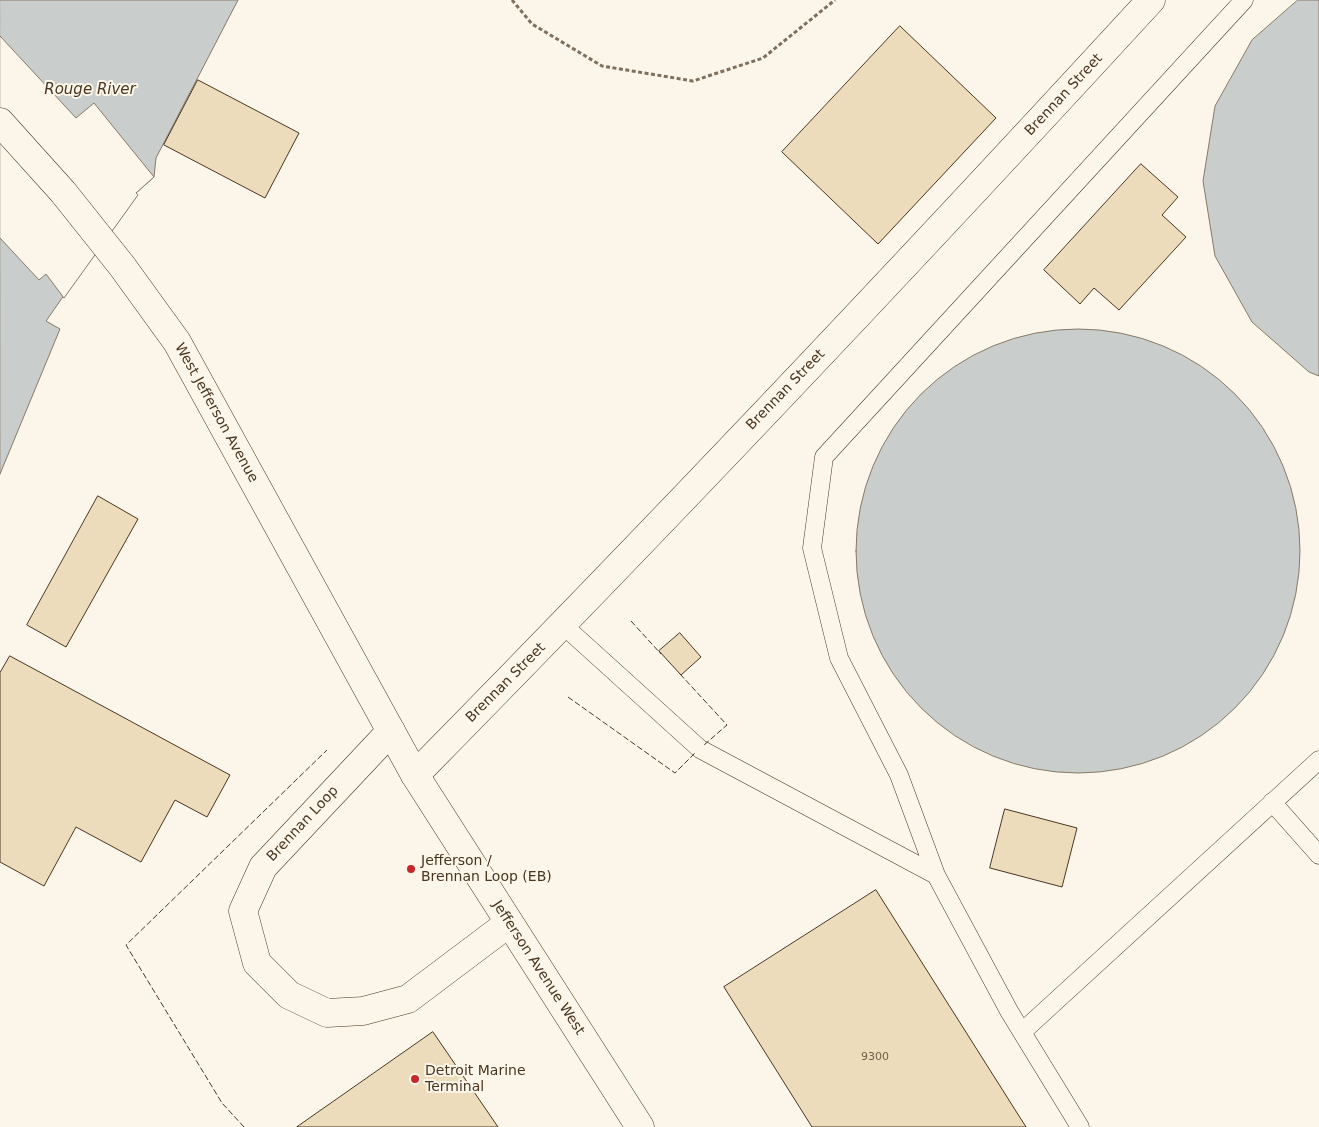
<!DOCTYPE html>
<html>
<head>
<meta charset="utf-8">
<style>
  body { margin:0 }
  canvas { display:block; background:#fbf6e9 }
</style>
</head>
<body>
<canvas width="1319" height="1127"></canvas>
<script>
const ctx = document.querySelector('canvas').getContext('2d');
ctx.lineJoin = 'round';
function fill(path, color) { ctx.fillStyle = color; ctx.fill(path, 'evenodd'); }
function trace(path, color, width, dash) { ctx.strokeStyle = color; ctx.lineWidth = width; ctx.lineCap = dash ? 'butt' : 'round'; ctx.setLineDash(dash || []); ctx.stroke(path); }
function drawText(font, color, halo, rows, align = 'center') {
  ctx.font = font + ' "DejaVu Sans",sans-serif'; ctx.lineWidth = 4; ctx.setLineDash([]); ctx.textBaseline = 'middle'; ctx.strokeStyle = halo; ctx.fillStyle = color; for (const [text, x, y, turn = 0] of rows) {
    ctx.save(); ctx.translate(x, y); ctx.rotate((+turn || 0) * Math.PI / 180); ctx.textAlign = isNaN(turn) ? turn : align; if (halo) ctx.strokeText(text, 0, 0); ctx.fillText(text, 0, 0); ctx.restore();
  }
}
const water = new Path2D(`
  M 0,0 L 238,0 L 156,158 L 154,177 L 136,193 L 46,321 L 60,329 L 0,474 Z
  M 1298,0 L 1319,0 L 1319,376 L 1309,372 L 1252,322 L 1215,256 L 1203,181 L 1215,106 L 1252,40 Z
  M856 551a222 222 0 1 1 444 0a222 222 0 1 1-444 0Z`);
const pier = new Path2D(`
  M 0,36 L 76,118 L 94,103 L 154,177 L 136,193 L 138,195 L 64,298 L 46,274 L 39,280 L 0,238 Z`);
const building = new Path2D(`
  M 900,26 L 996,118 L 878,244 L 782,152 Z
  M 198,80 L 299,133 L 265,198 L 164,145 Z
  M 1141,164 L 1178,197 L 1162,215 L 1186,237 L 1119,310 L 1094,288 L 1080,304 L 1044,270 Z
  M 98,496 L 138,519 L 66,647 L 27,625 Z
  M 680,633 L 701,657 L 681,675 L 659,651 Z
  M 10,656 L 230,775 L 207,817 L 175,800 L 141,862 L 76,827 L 44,886 L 0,862 L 0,673 Z
  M 1005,809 L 1077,828 L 1062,887 L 990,868 Z
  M 876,890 L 1026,1127 L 812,1127 L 724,987 Z
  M 433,1032 L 498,1127 L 297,1127 Z`);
const path = new Path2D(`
  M 512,0 L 532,24 L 602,66 L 693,81 L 763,58 L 835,0`);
const lane = new Path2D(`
  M 563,625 L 700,749 L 936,875
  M 1272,802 L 1319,855
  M 1022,1032 L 1319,760
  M 1080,1127 L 1009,1011 L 936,875 L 899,775 L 839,658 L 812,548 L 824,457 L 1244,0`);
const street = new Path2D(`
  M 391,731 L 263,867 L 243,911 L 257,963 L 289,995 L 327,1013 L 363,1011 L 408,999 L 509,923
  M 415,775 C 665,521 910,262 1151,0`);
const secondary = new Path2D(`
  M 0,122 L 63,192 L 122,266 L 177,342 L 415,775 L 640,1127`);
const fence = new Path2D(`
  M 631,621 L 661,654
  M 680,674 L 727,725 L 704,745
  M 568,697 L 675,773 L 696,752
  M 244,1127 L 222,1103 L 126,945 L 327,750`);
const markers = [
  [411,869,5,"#c62828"],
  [415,1079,5,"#c62828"]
];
const numberNames = [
  ["9300",875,1057]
];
const streetNames = [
  ["Brennan Street",1064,95,-47],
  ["Brennan Street",786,390,-46],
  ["West Jefferson Avenue",216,413,61],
  ["Brennan Street",506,683,-45],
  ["Brennan Loop",303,824,-47],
  ["Jefferson Avenue West",538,968,57]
];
const poiNames = [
  ["Jefferson /",421,861],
  ["Brennan Loop (EB)",421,877],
  ["Detroit Marine",425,1071],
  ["Terminal",425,1087]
];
const waterNames = [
  ["Rouge River",90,90]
];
fill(water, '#c9cecd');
trace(water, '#887966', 1);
fill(pier, '#fbf6e9');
trace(pier, '#887966', 1);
fill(building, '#ecdcbc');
trace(building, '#4a3520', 1);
trace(lane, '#4a3520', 19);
trace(street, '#4a3520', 29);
trace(secondary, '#4a3520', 29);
trace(path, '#7f6f5c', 3, [4, 2.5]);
trace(lane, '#fbf6e9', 18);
trace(street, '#fbf6e9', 28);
trace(secondary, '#fbf6e9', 28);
trace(fence, '#4a3520', 1, [6, 2.5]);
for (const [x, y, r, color] of markers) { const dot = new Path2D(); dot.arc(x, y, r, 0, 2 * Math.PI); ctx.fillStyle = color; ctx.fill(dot); trace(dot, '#fbf6e9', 2); }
drawText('11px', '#725f47', null, numberNames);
drawText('14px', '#4a3520', '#fbf6e9', streetNames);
drawText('14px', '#4a3520', '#fbf6e9', poiNames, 'left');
drawText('italic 15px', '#4a3520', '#fbf6e9', waterNames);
</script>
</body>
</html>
